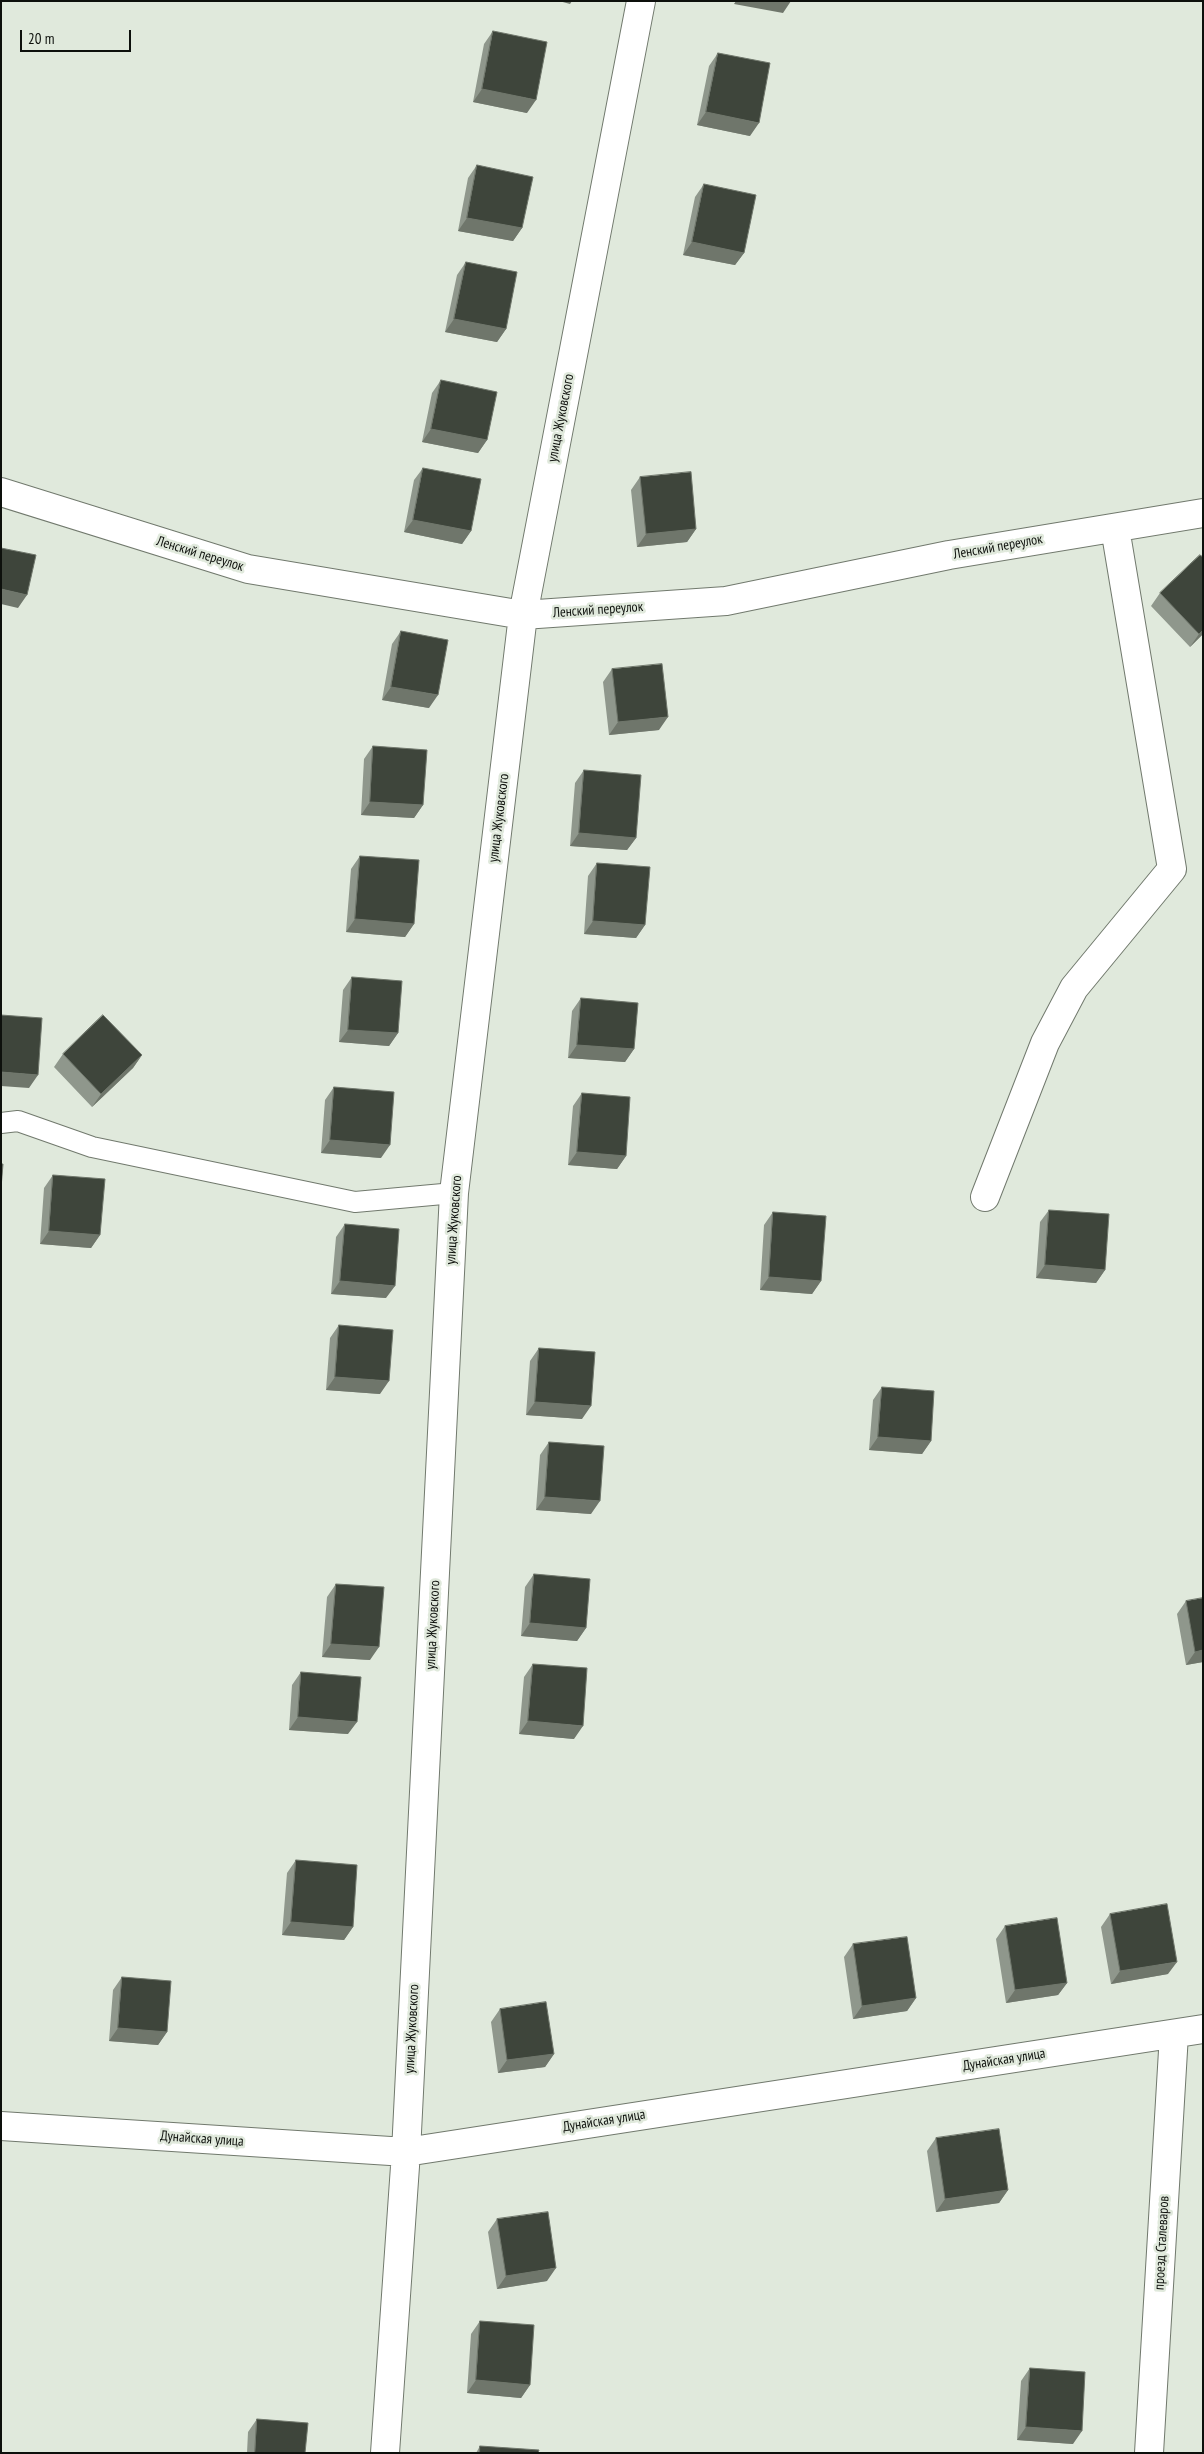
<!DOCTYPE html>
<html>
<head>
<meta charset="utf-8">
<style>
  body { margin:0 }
  #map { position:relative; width:1204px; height:2454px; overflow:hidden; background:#e0e9dc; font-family:"PT Sans Narrow",sans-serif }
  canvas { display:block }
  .frame { position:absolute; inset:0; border:2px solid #0d100c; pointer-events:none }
  .scale { position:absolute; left:20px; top:30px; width:111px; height:22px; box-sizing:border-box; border:2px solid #0d100c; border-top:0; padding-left:6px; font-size:15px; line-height:18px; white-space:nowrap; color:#0d100c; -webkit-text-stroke:4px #e0e9dc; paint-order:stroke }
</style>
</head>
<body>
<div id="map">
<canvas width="1204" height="2454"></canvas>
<div class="frame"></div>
<div class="scale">20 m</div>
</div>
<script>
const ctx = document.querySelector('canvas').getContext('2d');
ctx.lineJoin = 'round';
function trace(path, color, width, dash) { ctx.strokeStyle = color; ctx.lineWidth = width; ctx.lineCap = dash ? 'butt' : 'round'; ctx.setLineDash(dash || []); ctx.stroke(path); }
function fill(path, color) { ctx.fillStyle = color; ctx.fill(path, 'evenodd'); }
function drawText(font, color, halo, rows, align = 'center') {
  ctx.font = font + ' "PT Sans Narrow",sans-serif'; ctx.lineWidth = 5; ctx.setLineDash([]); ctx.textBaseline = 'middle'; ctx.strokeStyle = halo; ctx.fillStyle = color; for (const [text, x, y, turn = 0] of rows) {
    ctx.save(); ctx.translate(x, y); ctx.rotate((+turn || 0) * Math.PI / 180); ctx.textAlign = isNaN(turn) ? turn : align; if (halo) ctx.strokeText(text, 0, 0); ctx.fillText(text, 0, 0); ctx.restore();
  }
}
const lane = new Path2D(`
  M 1,1123 L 18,1121 L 92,1147 L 355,1202 L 454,1193`);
const street = new Path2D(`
  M 1,492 L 248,569 L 523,615 L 726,601 L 949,555 L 1203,513
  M 985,1197 L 1045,1043 L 1074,988 L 1172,869 L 1115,528
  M 1,2126 L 406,2152 L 1203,2029
  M 385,2453 L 406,2152 L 454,1193 L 523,615 L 641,1
  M 1149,2453 L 1174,2034`);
const wall = new Path2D(`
  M 493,31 L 527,113 L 473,102 L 484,44 Z
  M 718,53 L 750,136 L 697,125 L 709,66 Z
  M 477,165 L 522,228 L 513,241 L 458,231 L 468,178 Z
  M 704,184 L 744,253 L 735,265 L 683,255 L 695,197 Z
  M 466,262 L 506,329 L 497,342 L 445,332 L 457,275 Z
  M 441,380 L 487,440 L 478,453 L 422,442 L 432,393 Z
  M 423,468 L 471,531 L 462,544 L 404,532 L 414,480 Z
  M 640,477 L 696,529 L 687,542 L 637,547 L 631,490 Z
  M 1203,557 L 1203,634 L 1190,647 L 1151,606 L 1160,593 Z
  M 401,631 L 429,708 L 382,700 L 392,644 Z
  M 612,669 L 659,730 L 609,735 L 603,682 Z
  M 373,746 L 423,805 L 414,818 L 361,815 L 364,759 Z
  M 584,770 L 636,838 L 627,850 L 570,846 L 575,783 Z
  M 360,856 L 414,924 L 405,937 L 346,932 L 351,869 Z
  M 597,863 L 645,925 L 636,938 L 584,934 L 588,876 Z
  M 352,977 L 398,1033 L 389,1046 L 339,1042 L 343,990 Z
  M 581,998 L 634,1049 L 625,1062 L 568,1058 L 572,1011 Z
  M 63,1054 L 142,1055 L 133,1068 L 92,1107 L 54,1067 Z
  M 334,1087 L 381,1158 L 321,1153 L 325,1100 Z
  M 582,1093 L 626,1156 L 617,1169 L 568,1165 L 573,1106 Z
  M 53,1175 L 100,1235 L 91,1248 L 40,1244 L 44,1188 Z
  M 1049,1210 L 1105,1270 L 1096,1283 L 1036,1278 L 1040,1222 Z
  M 773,1212 L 821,1281 L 812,1294 L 760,1290 L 764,1225 Z
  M 345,1224 L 386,1298 L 331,1294 L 336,1237 Z
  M 339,1325 L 380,1394 L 326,1390 L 330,1338 Z
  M 539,1348 L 582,1419 L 526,1415 L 530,1361 Z
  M 882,1387 L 931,1441 L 922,1454 L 869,1450 L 873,1400 Z
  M 549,1442 L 591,1514 L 536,1510 L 540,1455 Z
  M 534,1574 L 586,1628 L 577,1641 L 521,1636 L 525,1587 Z
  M 336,1584 L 370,1660 L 322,1657 L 327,1597 Z
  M 1186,1601 L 1203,1662 L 1186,1665 L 1177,1614 Z
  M 533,1664 L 574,1739 L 519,1734 L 524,1677 Z
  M 301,1672 L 348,1734 L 289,1730 L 292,1685 Z
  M 296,1860 L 353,1927 L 344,1940 L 282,1935 L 287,1873 Z
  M 1110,1914 L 1168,1974 L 1111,1984 L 1101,1927 Z
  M 1005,1926 L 1067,1983 L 1058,1995 L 1006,2003 L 996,1939 Z
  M 853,1944 L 916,1998 L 907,2011 L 853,2019 L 844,1957 Z
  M 122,1977 L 167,2032 L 158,2045 L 109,2041 L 113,1990 Z
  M 500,2009 L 554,2054 L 545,2067 L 498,2073 L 491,2022 Z
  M 936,2138 L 1008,2190 L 999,2203 L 936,2212 L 927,2151 Z
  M 497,2219 L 547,2281 L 497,2289 L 488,2232 Z
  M 480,2321 L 530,2385 L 521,2398 L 467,2393 L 471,2334 Z
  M 1030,2368 L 1073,2444 L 1017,2440 L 1021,2381 Z
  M 257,2419 L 305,2453 L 247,2453 L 248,2432 Z
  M 480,2446 L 538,2453 L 476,2453 Z`);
const shadedWall = new Path2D(`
  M 559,1 L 572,1 L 570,4 Z
  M 736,1 L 791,1 L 783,13 L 734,4 Z
  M 482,89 L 536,100 L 527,113 L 473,102 Z
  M 706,112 L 759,123 L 750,136 L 697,125 Z
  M 467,218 L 522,228 L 513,241 L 458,231 Z
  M 692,242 L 744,253 L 735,265 L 683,255 Z
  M 454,319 L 506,329 L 497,342 L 445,332 Z
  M 431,429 L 487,440 L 478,453 L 422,442 Z
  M 413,520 L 471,531 L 462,544 L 404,532 Z
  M 696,529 L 687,542 L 637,547 L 646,534 Z
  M 1,589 L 27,595 L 18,608 L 1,604 Z
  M 1203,630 L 1203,634 L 1190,647 L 1199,634 Z
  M 391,687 L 438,695 L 429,708 L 382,700 Z
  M 668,717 L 659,730 L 609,735 L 618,722 Z
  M 370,802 L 423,805 L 414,818 L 361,815 Z
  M 579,833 L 636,838 L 627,850 L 570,846 Z
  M 355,919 L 414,924 L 405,937 L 346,932 Z
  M 593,921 L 645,925 L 636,938 L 584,934 Z
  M 348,1030 L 398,1033 L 389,1046 L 339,1042 Z
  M 577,1045 L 634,1049 L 625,1062 L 568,1058 Z
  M 142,1055 L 133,1068 L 92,1107 L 101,1094 Z
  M 1,1072 L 38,1075 L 29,1088 L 1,1086 Z
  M 330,1140 L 390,1145 L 381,1158 L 321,1153 Z
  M 577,1152 L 626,1156 L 617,1169 L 568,1165 Z
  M 49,1231 L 100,1235 L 91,1248 L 40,1244 Z
  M 1045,1265 L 1105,1270 L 1096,1283 L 1036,1278 Z
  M 769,1277 L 821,1281 L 812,1294 L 760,1290 Z
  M 340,1281 L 395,1286 L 386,1298 L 331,1294 Z
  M 335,1377 L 389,1381 L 380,1394 L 326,1390 Z
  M 535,1402 L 591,1406 L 582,1419 L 526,1415 Z
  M 878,1437 L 931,1441 L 922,1454 L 869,1450 Z
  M 545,1497 L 600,1501 L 591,1514 L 536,1510 Z
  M 530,1623 L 586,1628 L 577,1641 L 521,1636 Z
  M 331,1644 L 379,1647 L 370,1660 L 322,1657 Z
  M 1203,1650 L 1203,1662 L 1186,1665 L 1195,1652 Z
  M 298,1717 L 357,1722 L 348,1734 L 289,1730 Z
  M 528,1721 L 583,1726 L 574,1739 L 519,1734 Z
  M 291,1922 L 353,1927 L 344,1940 L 282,1935 Z
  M 1177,1962 L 1168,1974 L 1111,1984 L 1120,1971 Z
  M 1067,1983 L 1058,1995 L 1006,2003 L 1015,1990 Z
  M 916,1998 L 907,2011 L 853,2019 L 862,2006 Z
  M 118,2028 L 167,2032 L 158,2045 L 109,2041 Z
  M 554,2054 L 545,2067 L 498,2073 L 507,2060 Z
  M 1008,2190 L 999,2203 L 936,2212 L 945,2199 Z
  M 556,2268 L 547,2281 L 497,2289 L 506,2276 Z
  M 476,2380 L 530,2385 L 521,2398 L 467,2393 Z
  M 1026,2427 L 1082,2431 L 1073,2444 L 1017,2440 Z`);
const building = new Path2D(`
  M 493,31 L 547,42 L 536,100 L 482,89 Z
  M 718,53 L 770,63 L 759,123 L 706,112 Z
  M 477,165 L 533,177 L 522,228 L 467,218 Z
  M 704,184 L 756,195 L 744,253 L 692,242 Z
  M 466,262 L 517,272 L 506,329 L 454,319 Z
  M 441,380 L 497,392 L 487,440 L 431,429 Z
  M 423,468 L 481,479 L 471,531 L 413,520 Z
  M 691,472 L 696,529 L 646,534 L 640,477 Z
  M 1,548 L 36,555 L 27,595 L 1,589 Z
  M 1200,555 L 1203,557 L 1203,630 L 1199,634 L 1160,593 Z
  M 401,631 L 448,640 L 438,695 L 391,687 Z
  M 662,664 L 668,717 L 618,722 L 612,669 Z
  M 373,746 L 427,750 L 423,805 L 370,802 Z
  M 584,770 L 641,775 L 636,838 L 579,833 Z
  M 360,856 L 419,860 L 414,924 L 355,919 Z
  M 597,863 L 650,867 L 645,925 L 593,921 Z
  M 352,977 L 402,981 L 398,1033 L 348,1030 Z
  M 581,998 L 638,1003 L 634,1049 L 577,1045 Z
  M 1,1015 L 42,1018 L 38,1075 L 1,1072 Z
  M 103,1015 L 142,1055 L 101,1094 L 63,1054 Z
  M 334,1087 L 394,1092 L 390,1145 L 330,1140 Z
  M 582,1093 L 630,1097 L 626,1156 L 577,1152 Z
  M 1,1164 L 3,1164 L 1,1188 Z
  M 53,1175 L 105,1179 L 100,1235 L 49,1231 Z
  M 1049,1210 L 1109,1214 L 1105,1270 L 1045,1265 Z
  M 773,1212 L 826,1216 L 821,1281 L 769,1277 Z
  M 345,1224 L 399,1229 L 395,1286 L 340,1281 Z
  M 339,1325 L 393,1330 L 389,1381 L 335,1377 Z
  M 539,1348 L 595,1352 L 591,1406 L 535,1402 Z
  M 882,1387 L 934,1391 L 931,1441 L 878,1437 Z
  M 549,1442 L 604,1446 L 600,1501 L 545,1497 Z
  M 534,1574 L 590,1579 L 586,1628 L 530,1623 Z
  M 336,1584 L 384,1587 L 379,1647 L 331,1644 Z
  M 1203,1598 L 1203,1650 L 1195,1652 L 1186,1601 Z
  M 533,1664 L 587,1668 L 583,1726 L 528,1721 Z
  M 301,1672 L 361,1677 L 357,1722 L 298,1717 Z
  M 296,1860 L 357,1865 L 353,1927 L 291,1922 Z
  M 1167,1904 L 1177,1962 L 1120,1971 L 1110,1914 Z
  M 1057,1918 L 1067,1983 L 1015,1990 L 1005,1926 Z
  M 907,1937 L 916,1998 L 862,2006 L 853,1944 Z
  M 122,1977 L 171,1981 L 167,2032 L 118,2028 Z
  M 546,2002 L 554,2054 L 507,2060 L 500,2009 Z
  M 999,2129 L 1008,2190 L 945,2199 L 936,2138 Z
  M 548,2212 L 556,2268 L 506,2276 L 497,2219 Z
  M 480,2321 L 534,2325 L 530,2385 L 476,2380 Z
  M 1030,2368 L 1085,2372 L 1082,2431 L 1026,2427 Z
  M 257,2419 L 308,2423 L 305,2453 L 255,2453 Z
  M 480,2446 L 539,2450 L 538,2453 L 480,2453 Z`);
const streetNames = [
  ["улица Жуковского",561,418,-79],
  ["Ленский переулок",998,547,-10],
  ["Ленский переулок",200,554,17],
  ["Ленский переулок",598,610,-4],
  ["улица Жуковского",499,818,-83],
  ["улица Жуковского",454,1220,-86],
  ["улица Жуковского",433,1625,-87],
  ["улица Жуковского",412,2029,-87],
  ["Дунайская улица",1004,2060,-9],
  ["Дунайская улица",604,2121,-9],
  ["Дунайская улица",202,2139,4],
  ["проезд Сталеваров",1162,2243,-87]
];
trace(lane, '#71796d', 22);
trace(street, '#71796d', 30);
trace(lane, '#fff', 20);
trace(street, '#fff', 28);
fill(wall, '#8f978c');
fill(shadedWall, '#6f766b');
fill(building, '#3e453b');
trace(building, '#6f766b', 1);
drawText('14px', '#0d100c', '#e0e9dc', streetNames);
</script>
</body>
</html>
